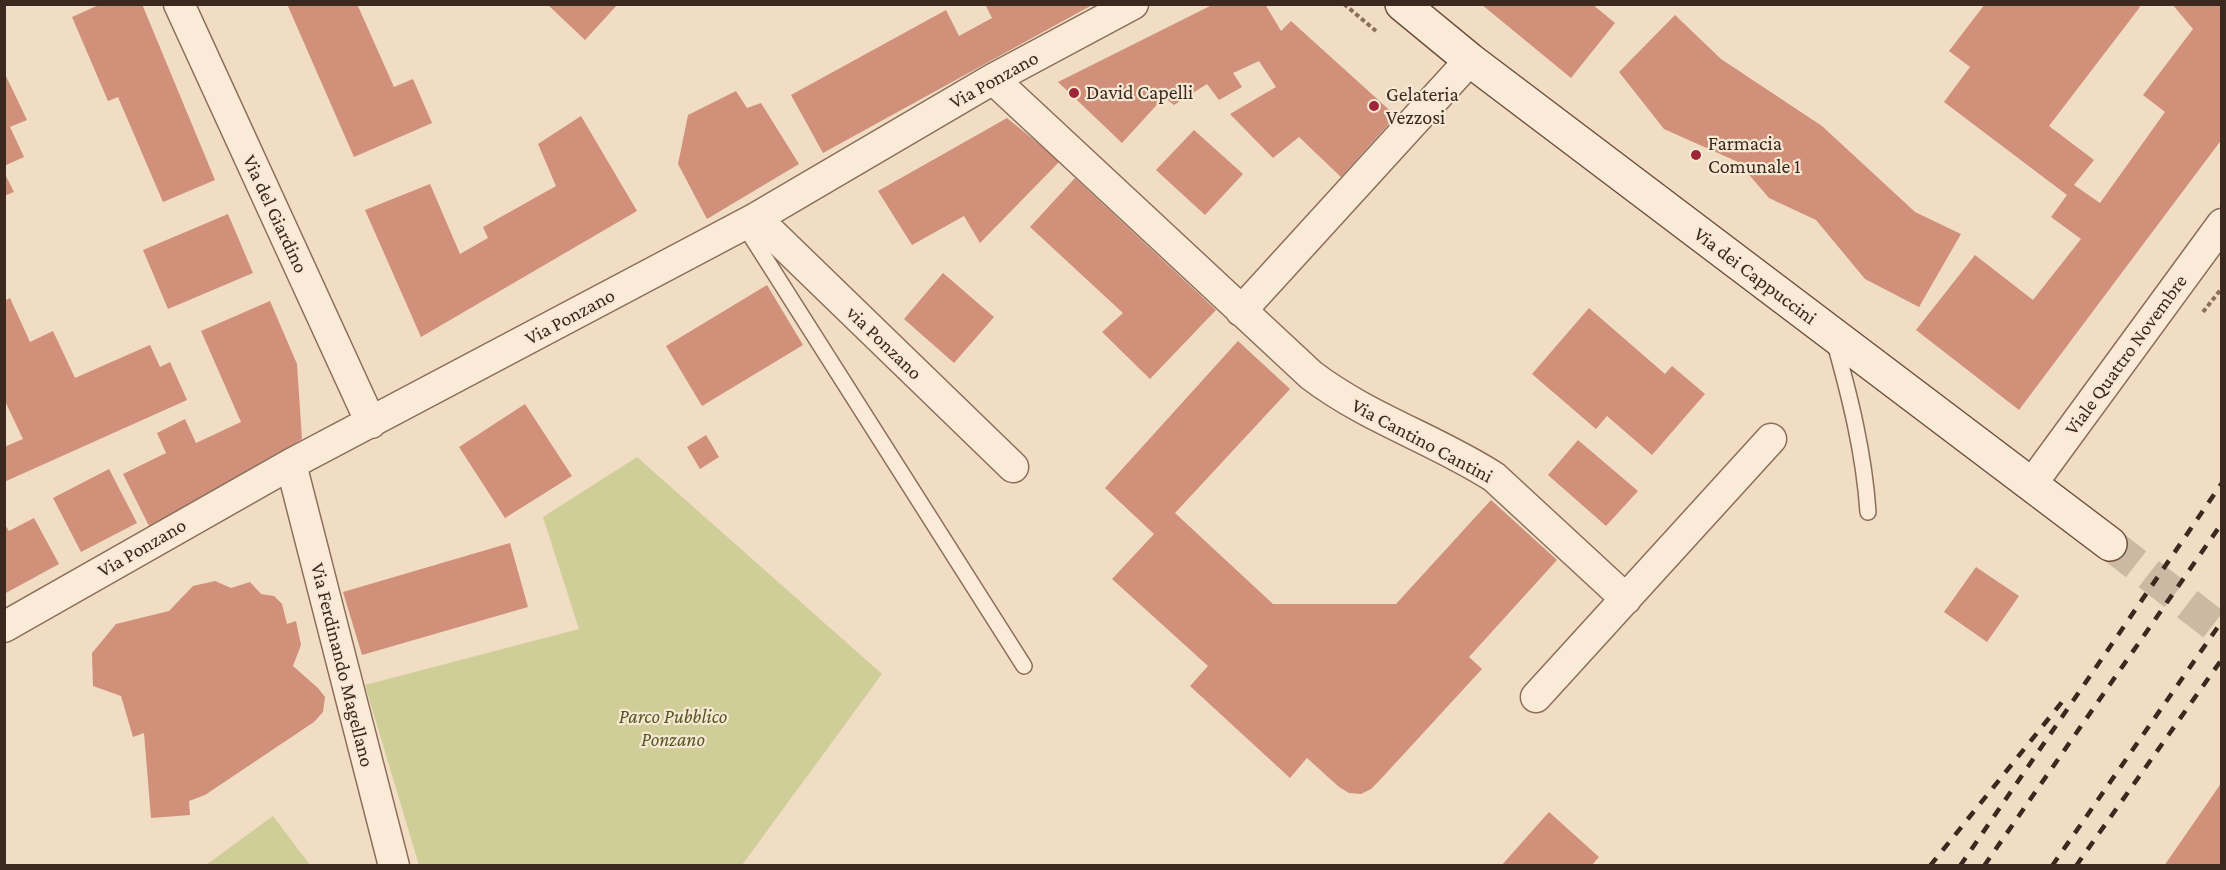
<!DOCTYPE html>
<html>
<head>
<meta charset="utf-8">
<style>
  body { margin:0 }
  #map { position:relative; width:2226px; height:870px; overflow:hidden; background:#f0ddc4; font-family:"Crimson Pro",serif }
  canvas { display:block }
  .frame { position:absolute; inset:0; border:6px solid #3b281e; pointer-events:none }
</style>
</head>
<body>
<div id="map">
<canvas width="2226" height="870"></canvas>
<div class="frame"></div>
</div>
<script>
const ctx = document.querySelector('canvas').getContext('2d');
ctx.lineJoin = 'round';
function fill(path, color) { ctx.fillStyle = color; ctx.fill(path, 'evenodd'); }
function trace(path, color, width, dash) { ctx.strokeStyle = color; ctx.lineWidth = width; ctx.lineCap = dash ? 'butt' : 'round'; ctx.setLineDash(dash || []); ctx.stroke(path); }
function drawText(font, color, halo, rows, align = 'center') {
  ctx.font = font + ' "Crimson Pro",serif'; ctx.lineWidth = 4.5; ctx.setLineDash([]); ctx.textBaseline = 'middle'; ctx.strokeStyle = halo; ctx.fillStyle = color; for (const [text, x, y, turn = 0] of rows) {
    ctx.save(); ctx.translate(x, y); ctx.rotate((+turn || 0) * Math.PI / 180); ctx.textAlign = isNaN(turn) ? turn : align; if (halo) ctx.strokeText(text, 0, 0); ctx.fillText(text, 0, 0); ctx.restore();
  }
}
const green = new Path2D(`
  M 637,457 L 882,674 L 742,865 L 419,865 L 365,685 L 579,629 L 543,517 Z
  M 273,816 L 310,865 L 205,865 L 206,865 Z`);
const building = new Path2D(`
  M 101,4 L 142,4 L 215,180 L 163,202 L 118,97 L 108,101 L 72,17 Z
  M 287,4 L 357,4 L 394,87 L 413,79 L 432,123 L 354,157 Z
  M 547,4 L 618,4 L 585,40 Z
  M 985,4 L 1094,4 L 823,153 L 791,95 L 946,10 L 959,36 L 992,18 Z
  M 1214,4 L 1265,4 L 1281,31 L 1291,21 L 1396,116 L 1341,177 L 1299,137 L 1273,158 L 1230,114 L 1276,87 L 1259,61 L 1233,73 L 1242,87 L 1219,100 L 1207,84 L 1174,105 L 1164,97 L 1122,143 L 1058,82 Z
  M 1481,4 L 1592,4 L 1615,23 L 1571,78 Z
  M 1985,4 L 2136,4 L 2140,7 L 2049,126 L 2094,160 L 2074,185 L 2100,203 L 2165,112 L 2143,95 L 2193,29 L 2172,4 L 2222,4 L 2222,139 L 2019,410 L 1916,330 L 1975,255 L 2033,300 L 2081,239 L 2051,217 L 2067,195 L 1944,102 L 1970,67 L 1949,51 Z
  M 1675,15 L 1721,59 L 1822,126 L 1915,212 L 1961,234 L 1919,307 L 1865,279 L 1816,220 L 1769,198 L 1738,162 L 1664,129 L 1619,72 Z
  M 4,72 L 27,120 L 10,127 L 24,157 L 4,166 Z
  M 736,91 L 747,108 L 761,103 L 799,164 L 707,219 L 678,164 L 688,115 Z
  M 581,116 L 637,211 L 421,337 L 365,210 L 430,184 L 460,254 L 488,238 L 483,227 L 556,186 L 538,144 Z
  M 1007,118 L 1060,161 L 980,243 L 964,216 L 912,245 L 878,191 Z
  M 1194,130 L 1243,174 L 1205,215 L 1156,170 Z
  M 4,172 L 14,192 L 4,196 Z
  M 1075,178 L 1216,310 L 1150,379 L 1102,332 L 1123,313 L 1030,227 Z
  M 228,214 L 253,273 L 168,309 L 143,250 Z
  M 943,273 L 994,317 L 954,363 L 904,319 Z
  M 767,285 L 803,345 L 702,406 L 666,346 Z
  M 10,298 L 30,342 L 53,331 L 75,378 L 150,345 L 160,367 L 170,362 L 187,400 L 4,482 L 4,447 L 23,439 L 4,399 L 4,301 Z
  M 270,301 L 297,364 L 302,439 L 243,479 L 149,526 L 123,474 L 166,453 L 157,433 L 185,419 L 196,443 L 241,422 L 201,331 Z
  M 1589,308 L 1665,374 L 1672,366 L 1705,394 L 1652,455 L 1607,416 L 1596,429 L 1532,374 Z
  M 1238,341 L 1290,389 L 1175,513 L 1273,604 L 1396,604 L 1491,500 L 1557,560 L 1469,657 L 1482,669 L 1379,781 L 1371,789 L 1361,794 L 1349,793 L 1339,787 L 1307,758 L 1290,778 L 1190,686 L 1208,666 L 1112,579 L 1154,534 L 1105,488 Z
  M 525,404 L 572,476 L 505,518 L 459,447 Z
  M 706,435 L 719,457 L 700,469 L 687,447 Z
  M 1578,440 L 1638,491 L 1606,526 L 1548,475 Z
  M 109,469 L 137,523 L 81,552 L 53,498 Z
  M 34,518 L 59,564 L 4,594 L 4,523 L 9,531 Z
  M 510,543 L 528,607 L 362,655 L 343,592 Z
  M 1976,567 L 2019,596 L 1987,642 L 1944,612 Z
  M 215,581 L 231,588 L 250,582 L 261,594 L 274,596 L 282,604 L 287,624 L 296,621 L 301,645 L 293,666 L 318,688 L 325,697 L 323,712 L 314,722 L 205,795 L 189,801 L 190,815 L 151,818 L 144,733 L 133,737 L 121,696 L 93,686 L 92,653 L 116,624 L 169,611 L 193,586 Z
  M 2222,782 L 2222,866 L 2164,866 Z
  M 1549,812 L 1599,857 L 1591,866 L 1501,866 Z`);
const secondaryTunnel = new Path2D(`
  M 2110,544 L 2222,631`);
const path = new Path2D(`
  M 1344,4 L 1376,31
  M 2203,312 L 2222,288`);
const service = new Path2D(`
  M 744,225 L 1024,666
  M 1834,340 C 1850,397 1864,453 1868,512`);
const minor = new Path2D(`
  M 179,4 L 371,423
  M 993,79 L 1311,375 C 1367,418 1435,439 1494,477 L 1626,599
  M 756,218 L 1013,467
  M 1241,311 L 1470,60
  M 291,464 L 394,866
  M 2031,485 L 2222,224
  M 4,627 L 291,464 L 756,218 L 993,79 L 1133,4
  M 1536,697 L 1771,439`);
const secondary = new Path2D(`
  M 1402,4 L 1470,60 L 2110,544`);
const rail = new Path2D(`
  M 1930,866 L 2062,702
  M 1960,866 L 2222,483
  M 1984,866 L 2222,523
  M 2052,866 L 2222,621
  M 2076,866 L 2222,659`);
const markers = [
  [1074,93,6,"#9d2739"],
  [1374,106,6,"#9d2739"],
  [1696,155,6,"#9d2739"]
];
const streetNames = [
  ["Via Ponzano",994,80,-29],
  ["Via del Giardino",275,214,65],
  ["Via dei Cappuccini",1755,276,37],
  ["Via Ponzano",570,317,-28],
  ["via Ponzano",884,343,44],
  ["Viale Quattro Novembre",2126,355,-54],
  ["Via Cantino Cantini",1422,441,28],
  ["Via Ponzano",142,548,-30],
  ["Via Ferdinando Magellano",342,665,76]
];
const poiNames = [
  ["David Capelli",1086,93],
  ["Gelateria",1386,95],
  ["Vezzosi",1386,118],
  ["Farmacia",1708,144],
  ["Comunale 1",1708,167]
];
const parkNames = [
  ["Parco Pubblico",673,717],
  ["Ponzano",673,740]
];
fill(green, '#cfcd98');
fill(building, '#d09079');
trace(secondaryTunnel, '#ccb9a3', 33, [33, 16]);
trace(service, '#8c6d5a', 18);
trace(minor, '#8c6d5a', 33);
trace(secondary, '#6e4e3d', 36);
trace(path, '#8c6d5a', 4, [4.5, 3]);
trace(service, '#faebd8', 15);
trace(minor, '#faebd8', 30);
trace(secondary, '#faebd8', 33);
trace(rail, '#3b281e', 4.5, [10, 10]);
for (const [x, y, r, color] of markers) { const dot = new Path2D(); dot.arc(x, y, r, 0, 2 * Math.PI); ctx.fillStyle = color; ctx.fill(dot); trace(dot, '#f7e8d4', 2); }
drawText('20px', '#3b281e', '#f7e8d4', streetNames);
drawText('20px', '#3b281e', '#f7e8d4', poiNames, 'left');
drawText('italic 20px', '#535924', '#f7e8d4', parkNames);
</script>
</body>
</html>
